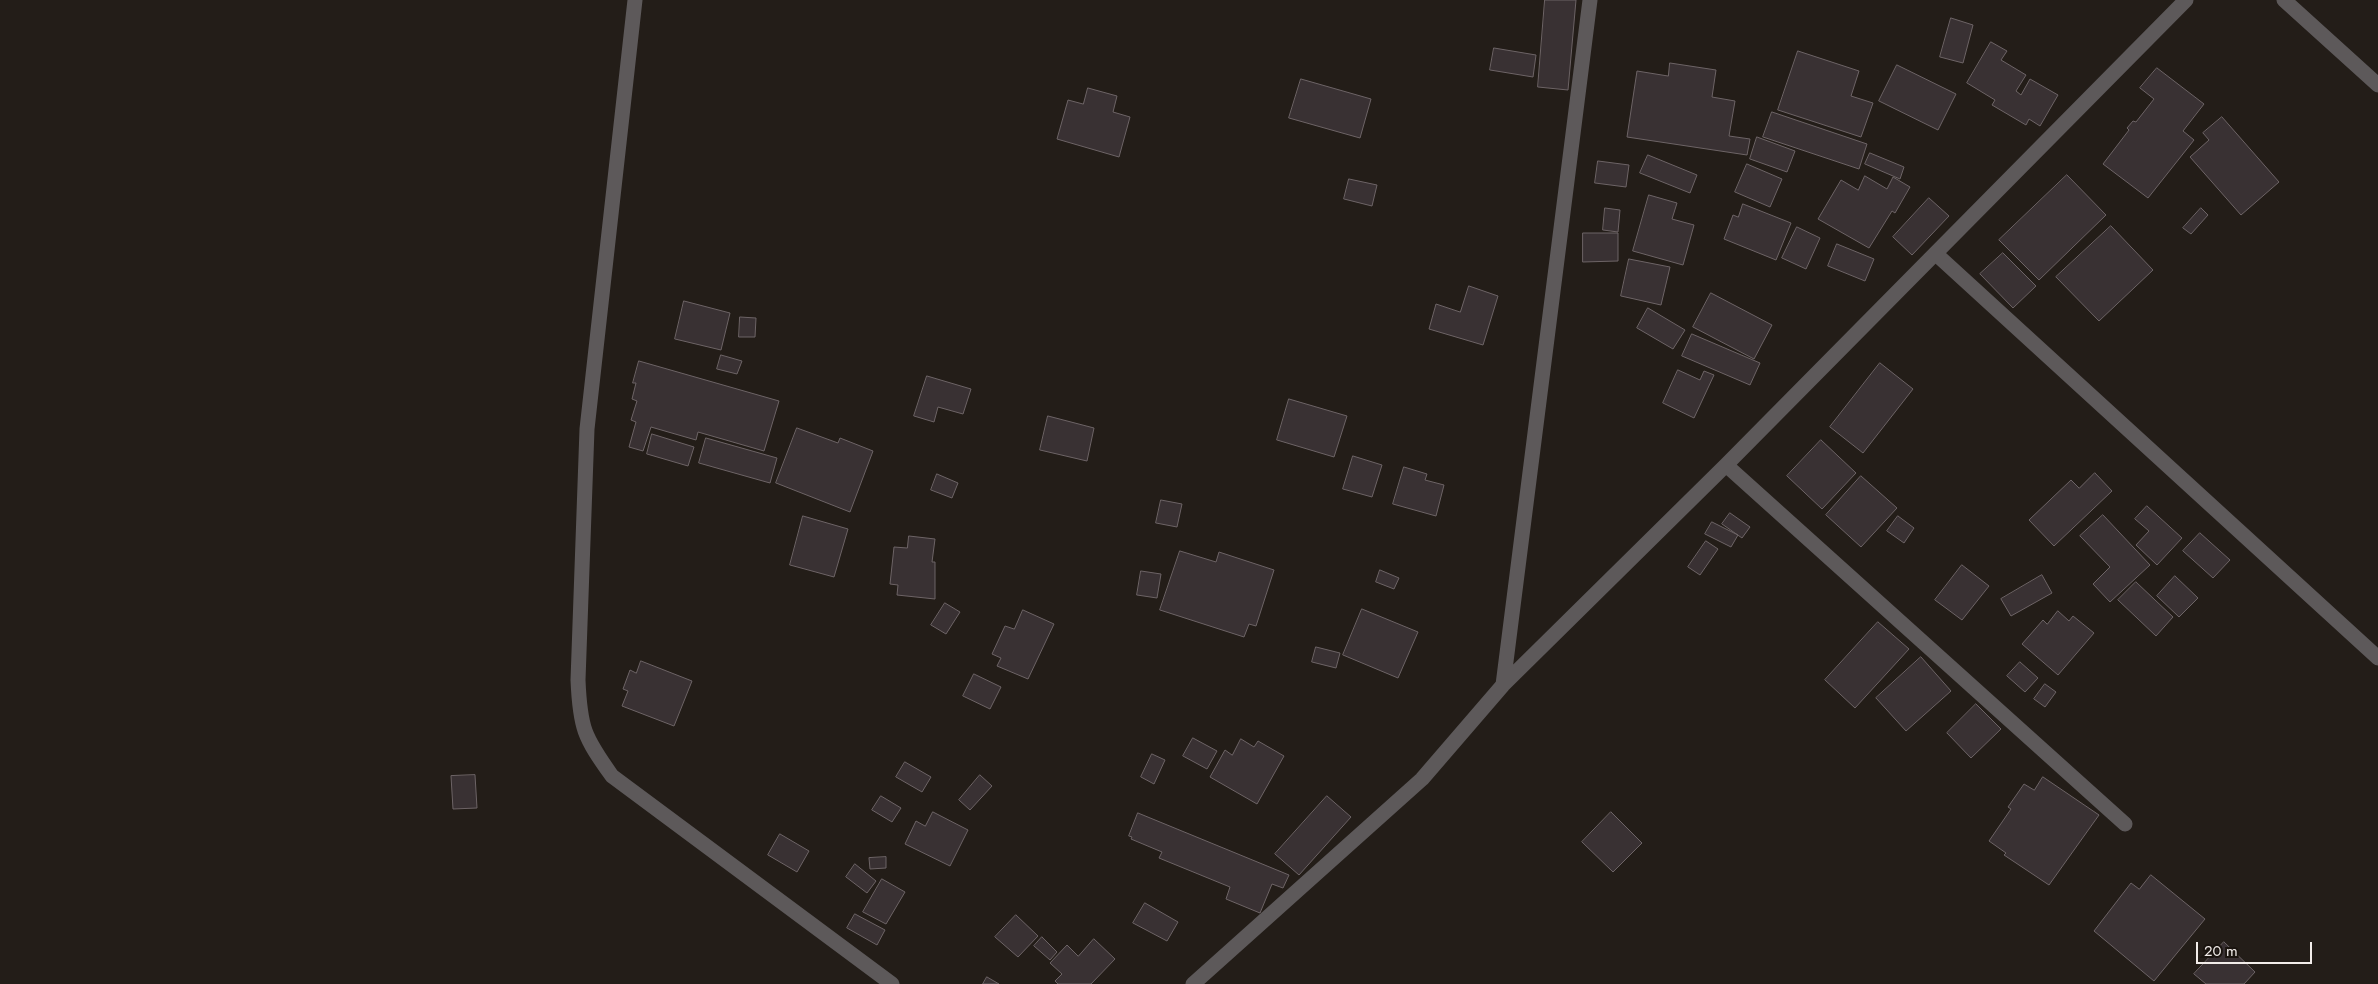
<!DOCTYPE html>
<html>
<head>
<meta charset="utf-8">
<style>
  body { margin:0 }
  #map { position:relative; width:2378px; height:984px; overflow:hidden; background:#231d18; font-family:Jost,sans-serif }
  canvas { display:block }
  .scale { position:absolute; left:2196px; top:942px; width:116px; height:22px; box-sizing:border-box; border:2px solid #f2edea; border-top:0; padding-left:6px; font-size:15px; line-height:18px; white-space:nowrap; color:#f2edea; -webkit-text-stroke:4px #1a140f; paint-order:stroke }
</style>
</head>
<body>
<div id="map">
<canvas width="2378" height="984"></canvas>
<div class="scale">20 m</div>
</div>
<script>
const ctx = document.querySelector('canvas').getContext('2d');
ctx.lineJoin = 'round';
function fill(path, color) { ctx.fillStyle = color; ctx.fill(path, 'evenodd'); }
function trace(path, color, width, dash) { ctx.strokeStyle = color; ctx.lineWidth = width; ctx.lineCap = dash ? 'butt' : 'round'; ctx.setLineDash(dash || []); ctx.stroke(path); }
const building = new Path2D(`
  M 1545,0 L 1576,0 L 1568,90 L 1538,87 Z
  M 1951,18 L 1973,25 L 1963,63 L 1940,57 Z
  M 1991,42 L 2007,51 L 2001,60 L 2026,75 L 2016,91 L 2021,95 L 2030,79 L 2058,95 L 2040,126 L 2029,119 L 2026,125 L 1992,105 L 1995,100 L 1967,83 Z
  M 1494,48 L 1536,55 L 1533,77 L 1490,70 Z
  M 1798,51 L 1859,71 L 1851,96 L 1873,103 L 1861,137 L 1778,110 Z
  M 1670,63 L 1716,70 L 1712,97 L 1735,101 L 1729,136 L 1750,139 L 1747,155 L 1627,137 L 1637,71 L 1668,76 Z
  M 1897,65 L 1956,94 L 1938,130 L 1879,101 Z
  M 2157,68 L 2204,104 L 2183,131 L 2194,140 L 2148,198 L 2103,164 L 2129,130 L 2127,128 L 2133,121 L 2136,122 L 2154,99 L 2140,88 Z
  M 1301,79 L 1371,99 L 1360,138 L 1289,118 Z
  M 1088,88 L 1117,96 L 1113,112 L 1130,117 L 1119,157 L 1057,139 L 1068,100 L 1083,104 Z
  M 1772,112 L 1867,144 L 1859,169 L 1763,137 Z
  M 2222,117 L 2279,182 L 2241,215 L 2190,157 L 2209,140 L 2203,133 Z
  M 1757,137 L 1795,151 L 1787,172 L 1750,159 Z
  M 1870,153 L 1904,167 L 1900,179 L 1865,164 Z
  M 1648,155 L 1697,175 L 1690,193 L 1640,173 Z
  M 1598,161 L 1629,165 L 1626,187 L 1595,183 Z
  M 1747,164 L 1782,179 L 1770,207 L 1735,192 Z
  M 2067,175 L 2106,215 L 2039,280 L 1999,240 Z
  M 1865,176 L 1887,189 L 1893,177 L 1910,187 L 1895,213 L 1892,211 L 1869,248 L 1818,219 L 1841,180 L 1858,190 Z
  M 1349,179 L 1377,185 L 1372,206 L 1344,199 Z
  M 1649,195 L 1677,203 L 1672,219 L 1694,225 L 1683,265 L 1633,251 Z
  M 1929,198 L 1949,216 L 1912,255 L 1893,237 Z
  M 1743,204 L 1791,223 L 1776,260 L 1724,239 L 1733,215 L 1738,217 Z
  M 1605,208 L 1620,210 L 1618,232 L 1603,230 Z
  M 2201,208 L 2208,215 L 2191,234 L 2183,228 Z
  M 2111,226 L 2153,270 L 2099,321 L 2056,277 Z
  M 1797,227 L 1820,238 L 1806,269 L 1782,258 Z
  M 1583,233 L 1618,233 L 1618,261 L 1583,262 Z
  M 1837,244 L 1874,259 L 1865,281 L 1828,266 Z
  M 2003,253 L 2036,286 L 2013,308 L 1980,274 Z
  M 1629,259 L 1670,267 L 1661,305 L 1621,296 Z
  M 1469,286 L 1498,296 L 1483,345 L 1429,329 L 1436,304 L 1460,312 Z
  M 1711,293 L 1772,325 L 1754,359 L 1693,327 Z
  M 684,301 L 730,313 L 721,350 L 675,339 Z
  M 1648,308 L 1685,330 L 1673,349 L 1637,328 Z
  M 740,317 L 756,318 L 755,337 L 739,337 Z
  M 1692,334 L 1760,363 L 1750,385 L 1682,356 Z
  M 721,355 L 742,361 L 737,374 L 717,369 Z
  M 639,361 L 779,401 L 764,451 L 698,432 L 696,440 L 651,427 L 643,451 L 629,447 L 636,422 L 631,420 L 637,401 L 632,399 L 636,383 L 633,383 Z
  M 1880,363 L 1913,389 L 1863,453 L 1830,427 Z
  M 1678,370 L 1700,380 L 1704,371 L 1714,375 L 1694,418 L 1663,403 Z
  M 927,376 L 971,389 L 963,414 L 938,407 L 934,422 L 914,416 Z
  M 1289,399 L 1347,416 L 1334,457 L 1277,440 Z
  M 1048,416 L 1094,428 L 1087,461 L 1040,450 Z
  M 797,428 L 838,443 L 840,438 L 873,451 L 850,512 L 776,483 Z
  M 652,434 L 694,447 L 688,466 L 647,454 Z
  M 706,438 L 777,458 L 770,483 L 699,463 Z
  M 1821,440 L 1856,473 L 1822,509 L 1787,476 Z
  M 1353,456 L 1382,465 L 1372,497 L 1343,489 Z
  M 1404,467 L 1427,474 L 1425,480 L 1444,485 L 1436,516 L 1393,504 Z
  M 2095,473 L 2112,491 L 2054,546 L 2029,520 L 2071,480 L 2079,488 Z
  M 937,474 L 958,483 L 952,498 L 931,490 Z
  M 1861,476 L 1897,508 L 1861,547 L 1826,515 Z
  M 1161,500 L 1182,504 L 1177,527 L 1156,523 Z
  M 2147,506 L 2182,538 L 2157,565 L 2136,545 L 2149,531 L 2135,519 Z
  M 1730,513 L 1750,527 L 1742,538 L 1722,524 Z
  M 2103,515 L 2150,565 L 2110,602 L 2093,584 L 2110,567 L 2080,536 Z
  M 803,516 L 848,529 L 834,577 L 790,565 Z
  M 1898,516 L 1914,528 L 1904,543 L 1887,531 Z
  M 1712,522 L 1738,535 L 1731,547 L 1705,534 Z
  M 2200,533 L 2230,560 L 2213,578 L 2183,551 Z
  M 909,536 L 935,539 L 932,562 L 935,562 L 935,599 L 897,595 L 898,585 L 890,584 L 894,547 L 907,548 Z
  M 1706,541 L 1718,549 L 1700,575 L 1688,567 Z
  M 1180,551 L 1216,562 L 1219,552 L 1274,570 L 1256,626 L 1249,624 L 1244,637 L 1160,610 Z
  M 1962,565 L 1989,586 L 1962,620 L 1935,600 Z
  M 1380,570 L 1399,578 L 1394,589 L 1376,582 Z
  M 1141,571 L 1161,574 L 1157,598 L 1137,595 Z
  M 2042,575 L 2052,593 L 2011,616 L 2001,599 Z
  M 2175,576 L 2198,598 L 2179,617 L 2157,596 Z
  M 2136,582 L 2173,617 L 2156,636 L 2118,600 Z
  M 945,603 L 960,612 L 946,634 L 931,625 Z
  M 1362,609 L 1418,632 L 1398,678 L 1343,655 Z
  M 1023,610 L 1054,624 L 1028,679 L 997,666 L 1001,658 L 992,654 L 1005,626 L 1014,629 Z
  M 2058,611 L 2069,621 L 2073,616 L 2094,633 L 2058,675 L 2022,644 L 2043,620 L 2047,624 Z
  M 1878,622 L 1909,649 L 1855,708 L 1825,680 Z
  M 1316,647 L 1340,653 L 1336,668 L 1312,662 Z
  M 1921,657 L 1951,691 L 1906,731 L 1876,698 Z
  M 641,661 L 692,681 L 674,726 L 622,706 L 628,691 L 623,689 L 630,670 L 636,673 Z
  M 2020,662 L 2038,678 L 2025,692 L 2007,676 Z
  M 974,674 L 1001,687 L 990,709 L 963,696 Z
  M 2045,684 L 2056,692 L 2045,707 L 2034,699 Z
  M 1976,704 L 2001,729 L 1971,758 L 1947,733 Z
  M 1193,738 L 1217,751 L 1207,769 L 1183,756 Z
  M 1241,739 L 1254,747 L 1258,741 L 1284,756 L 1257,804 L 1210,777 L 1225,750 L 1232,755 Z
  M 1152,754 L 1165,760 L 1154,784 L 1141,777 Z
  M 905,762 L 931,777 L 922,792 L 896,777 Z
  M 475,775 L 477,808 L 453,809 L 451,776 Z
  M 980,775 L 992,786 L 970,810 L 959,800 Z
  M 2043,777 L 2099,815 L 2049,885 L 2004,855 L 2006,853 L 1989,841 L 2011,809 L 2008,807 L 2024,784 L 2034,790 Z
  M 881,796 L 901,808 L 892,822 L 872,810 Z
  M 1327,796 L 1351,817 L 1299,875 L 1275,854 Z
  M 933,812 L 968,830 L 950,866 L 905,844 L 916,821 L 925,826 Z
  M 1611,812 L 1642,843 L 1613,872 L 1582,842 Z
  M 1138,813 L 1289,875 L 1283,888 L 1272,884 L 1260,913 L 1226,899 L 1230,887 L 1159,858 L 1162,852 L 1131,839 L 1132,837 L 1129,836 Z
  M 780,834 L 809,851 L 797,872 L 768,855 Z
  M 886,857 L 886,868 L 870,869 L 869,858 Z
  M 855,864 L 876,881 L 867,893 L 846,877 Z
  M 2151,875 L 2205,919 L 2154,981 L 2094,931 L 2131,883 L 2139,889 Z
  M 882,879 L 905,892 L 886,924 L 863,912 Z
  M 1145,903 L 1178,922 L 1167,941 L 1133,923 Z
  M 855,914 L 885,930 L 877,945 L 847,928 Z
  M 1016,915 L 1038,936 L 1018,957 L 995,937 Z
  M 1042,937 L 1057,952 L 1050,960 L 1034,946 Z
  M 1094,939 L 1115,959 L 1091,984 L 1058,984 L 1055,981 L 1062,974 L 1050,963 L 1067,945 L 1078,956 Z
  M 2224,942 L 2255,972 L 2244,984 L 2206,984 L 2194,974 Z
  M 987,977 L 999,984 L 983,984 Z`);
const street = new Path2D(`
  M 635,0 L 587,429 L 578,680 C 580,728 584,737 612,776 L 892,984
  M 2284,0 L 2378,85
  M 1936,254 L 2378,658
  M 1726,465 L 2125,824
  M 1503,685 L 1590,0
  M 1193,984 L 1422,779 L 1503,685 L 1726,465 L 2186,0`);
fill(building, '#393133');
trace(building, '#6d6466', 1);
trace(street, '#5d595a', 15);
</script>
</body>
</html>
